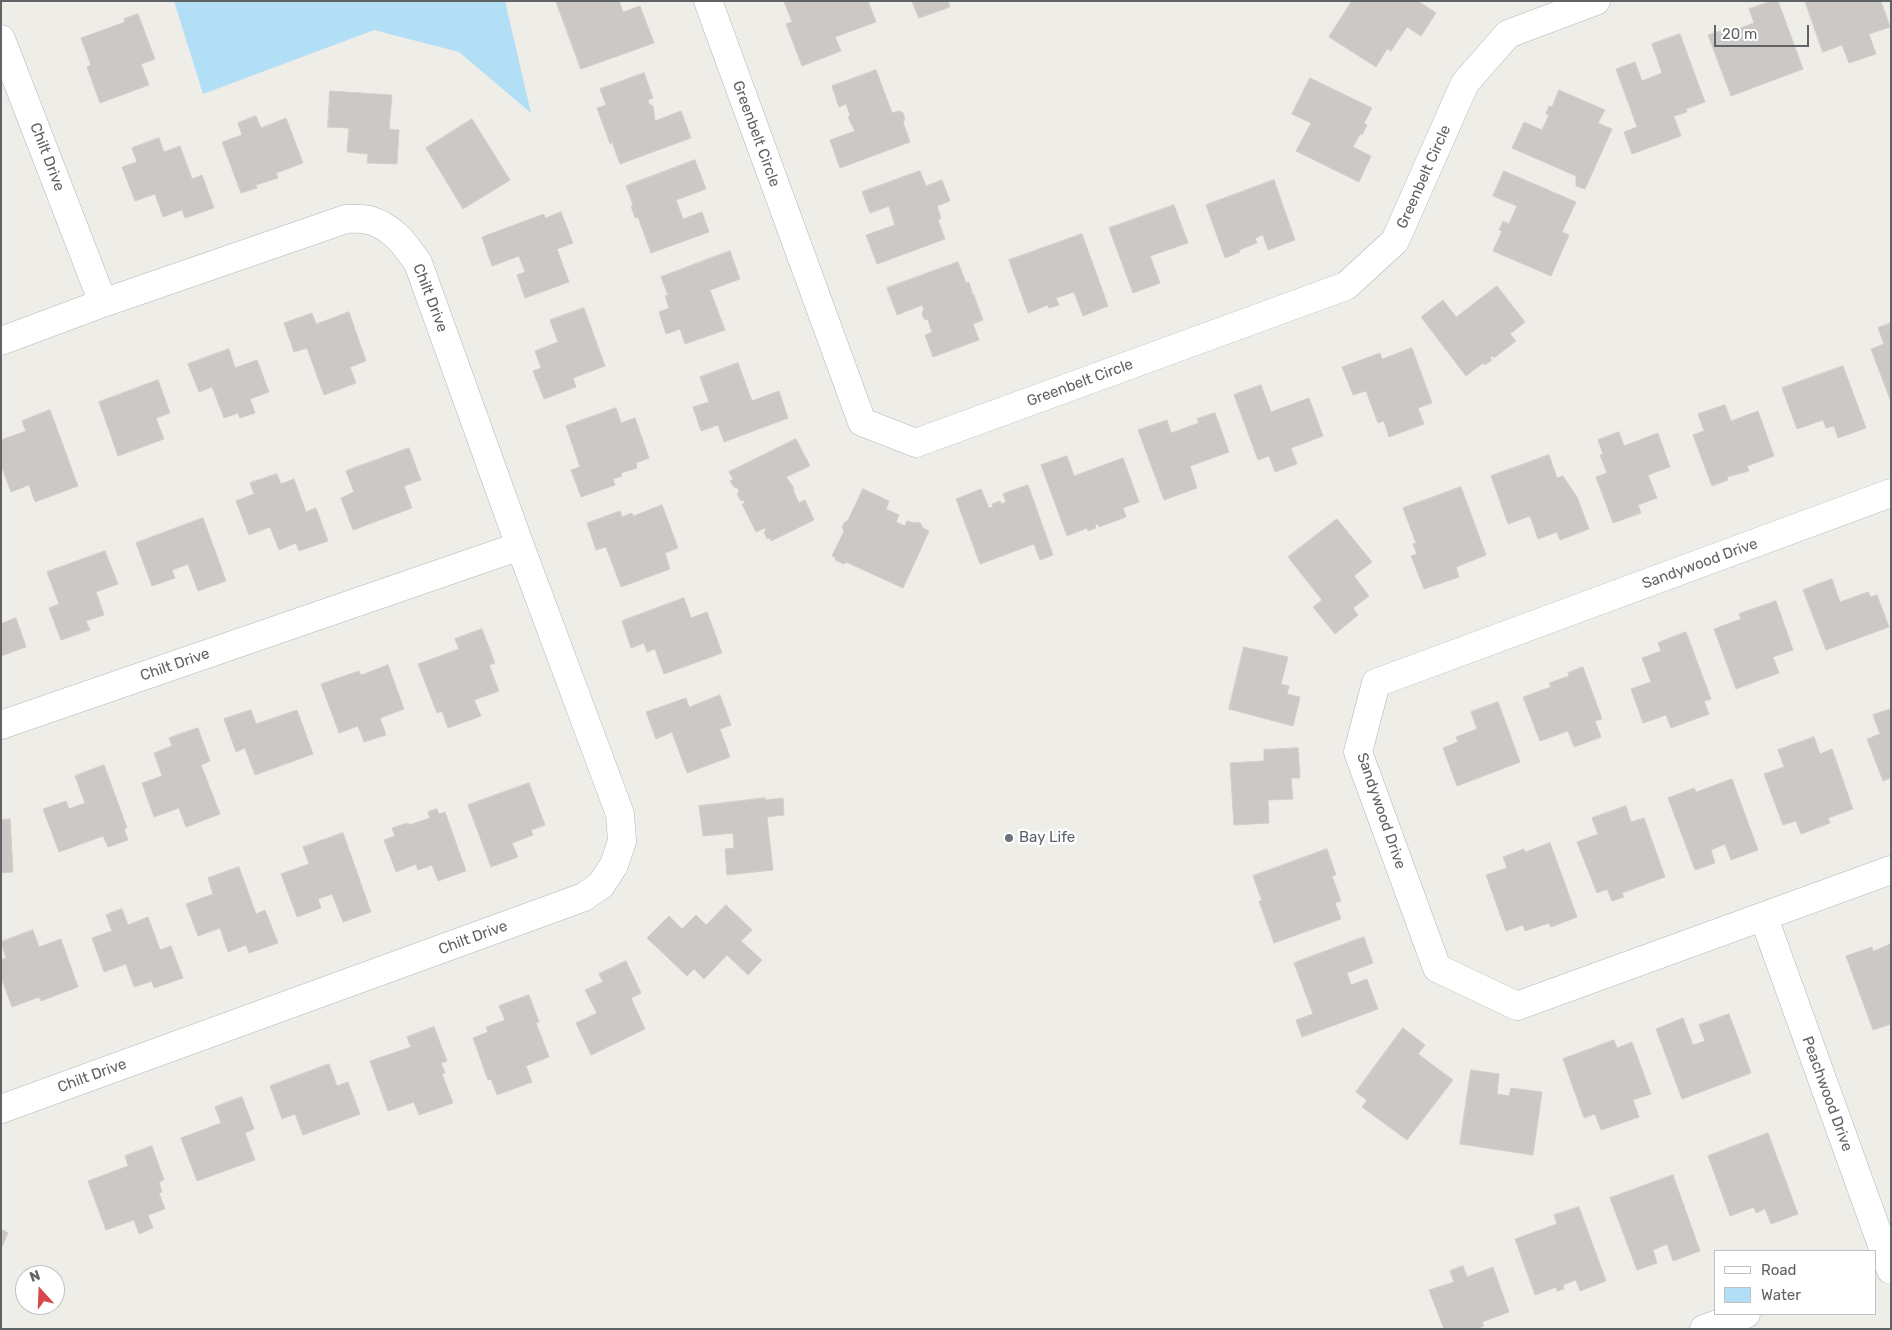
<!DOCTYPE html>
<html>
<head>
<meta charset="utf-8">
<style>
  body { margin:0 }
  #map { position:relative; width:1892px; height:1330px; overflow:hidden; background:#efede8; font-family:Rubik,sans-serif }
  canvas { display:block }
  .frame { position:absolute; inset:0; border:2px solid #5f6366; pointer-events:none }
  .legend { position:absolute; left:1714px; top:1250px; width:162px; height:65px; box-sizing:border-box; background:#fff; border:1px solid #bfc1c2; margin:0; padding:6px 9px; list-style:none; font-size:15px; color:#5f6366 }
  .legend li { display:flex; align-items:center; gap:10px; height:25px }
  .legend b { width:25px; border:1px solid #bfc1c2 }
  .north { position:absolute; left:15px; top:1265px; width:50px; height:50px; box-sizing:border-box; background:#fff; border:1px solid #bfc1c2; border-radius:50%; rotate:340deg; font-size:14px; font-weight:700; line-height:20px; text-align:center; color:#5f6366 }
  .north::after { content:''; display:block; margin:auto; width:18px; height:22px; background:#d6484c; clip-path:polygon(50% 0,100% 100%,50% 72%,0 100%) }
  .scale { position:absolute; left:1714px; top:25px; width:95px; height:22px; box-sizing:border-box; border:2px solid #5f6366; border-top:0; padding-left:6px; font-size:15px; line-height:18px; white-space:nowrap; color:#5f6366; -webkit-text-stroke:4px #fff; paint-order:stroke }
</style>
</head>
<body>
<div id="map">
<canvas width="1892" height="1330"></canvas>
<div class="frame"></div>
<ul class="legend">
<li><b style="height:6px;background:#fff"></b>Road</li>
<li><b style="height:14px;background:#b2dff6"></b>Water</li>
</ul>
<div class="north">N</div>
<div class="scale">20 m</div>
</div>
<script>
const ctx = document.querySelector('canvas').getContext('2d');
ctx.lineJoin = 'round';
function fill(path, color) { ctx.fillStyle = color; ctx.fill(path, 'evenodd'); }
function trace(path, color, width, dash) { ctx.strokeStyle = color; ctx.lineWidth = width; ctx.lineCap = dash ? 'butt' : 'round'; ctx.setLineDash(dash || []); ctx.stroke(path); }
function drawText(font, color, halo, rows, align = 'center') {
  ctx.font = font + ' Rubik,sans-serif'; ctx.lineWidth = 5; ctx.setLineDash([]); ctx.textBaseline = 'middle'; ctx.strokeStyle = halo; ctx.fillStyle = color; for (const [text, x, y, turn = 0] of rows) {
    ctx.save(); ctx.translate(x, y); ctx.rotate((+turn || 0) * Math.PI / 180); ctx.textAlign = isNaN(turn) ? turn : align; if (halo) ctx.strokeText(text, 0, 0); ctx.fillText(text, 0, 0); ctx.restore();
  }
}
const water = new Path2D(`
  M 174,1 L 505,1 L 531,113 L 459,52 L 374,30 L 203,94 Z`);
const building = new Path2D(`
  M 556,1 L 619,1 L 623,12 L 640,6 L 654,43 L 581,69 Z
  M 784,1 L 868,1 L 876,22 L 835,37 L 841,51 L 802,66 L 786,24 L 792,22 Z
  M 912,1 L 948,1 L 950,7 L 919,18 Z
  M 1352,1 L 1418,1 L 1436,13 L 1421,36 L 1407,27 L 1391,51 L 1387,49 L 1376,67 L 1329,37 Z
  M 1772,1 L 1778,1 L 1803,69 L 1731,96 L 1708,35 L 1726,29 L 1727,33 L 1754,23 L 1749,9 Z
  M 1805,1 L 1881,1 L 1890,27 L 1869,34 L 1876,54 L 1849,63 L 1842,45 L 1823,52 Z
  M 138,14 L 155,59 L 141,64 L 149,85 L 100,103 L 87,67 L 91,65 L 81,38 L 125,22 L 124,19 Z
  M 1680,34 L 1705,102 L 1686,109 L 1687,112 L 1675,116 L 1673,114 L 1681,136 L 1632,154 L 1624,132 L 1637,127 L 1616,69 L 1635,62 L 1642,81 L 1662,73 L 1652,44 Z
  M 876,70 L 892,113 L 899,111 L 903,113 L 905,119 L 903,122 L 910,142 L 840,168 L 830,140 L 855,131 L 848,117 L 850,115 L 846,104 L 839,107 L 832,86 Z
  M 644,73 L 653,98 L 648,100 L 649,104 L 653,106 L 655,121 L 681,111 L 691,138 L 620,164 L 612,142 L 610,144 L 597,108 L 606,105 L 600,89 Z
  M 1310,78 L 1372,108 L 1364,123 L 1367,125 L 1362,135 L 1360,134 L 1353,147 L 1371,156 L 1359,182 L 1296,151 L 1311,123 L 1292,114 Z
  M 1559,90 L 1605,110 L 1598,123 L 1612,129 L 1585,189 L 1576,186 L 1576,176 L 1512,148 L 1524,122 L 1542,130 L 1549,115 L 1546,114 L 1549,106 L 1552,107 Z
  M 330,91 L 392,95 L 389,129 L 399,130 L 397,164 L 367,163 L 368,154 L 347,152 L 349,128 L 328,127 Z
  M 256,116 L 261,128 L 286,118 L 303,163 L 276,173 L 278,178 L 256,185 L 257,188 L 241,193 L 222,142 L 242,135 L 238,123 Z
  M 472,119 L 510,180 L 463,209 L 426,148 Z
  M 159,138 L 164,152 L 180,146 L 192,179 L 202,175 L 214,208 L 185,218 L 182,210 L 163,217 L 155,194 L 135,201 L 122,167 L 137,162 L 132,148 Z
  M 695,160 L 706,189 L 676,200 L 683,219 L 702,212 L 709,232 L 651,253 L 638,217 L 635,218 L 631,206 L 633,205 L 626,186 Z
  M 920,171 L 926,186 L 942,180 L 950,201 L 937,206 L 941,218 L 938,220 L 945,239 L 877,264 L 866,235 L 895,225 L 889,206 L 870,213 L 862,192 Z
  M 1504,171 L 1576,202 L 1562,232 L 1569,235 L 1551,276 L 1493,251 L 1502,231 L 1499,230 L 1503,221 L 1509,224 L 1517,206 L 1493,196 Z
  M 1274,180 L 1295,240 L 1268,250 L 1263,235 L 1255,238 L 1257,243 L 1239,250 L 1240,252 L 1225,258 L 1206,205 Z
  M 1174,205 L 1188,243 L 1150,256 L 1160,283 L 1133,293 L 1109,228 Z
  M 561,212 L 573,243 L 557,249 L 569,282 L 525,298 L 517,275 L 525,272 L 519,256 L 492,266 L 482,237 L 544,214 L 545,218 Z
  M 1082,234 L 1108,306 L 1083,316 L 1074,292 L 1056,298 L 1059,305 L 1049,308 L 1048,305 L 1028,313 L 1009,260 Z
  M 730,251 L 740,279 L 710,290 L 725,330 L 685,344 L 680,329 L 666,334 L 659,312 L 669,308 L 665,296 L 668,295 L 661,277 Z
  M 958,262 L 966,283 L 969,282 L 972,292 L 970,293 L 970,294 L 973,293 L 983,320 L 973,324 L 979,340 L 933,357 L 925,335 L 932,332 L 928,320 L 924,319 L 922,313 L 924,309 L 922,305 L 897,315 L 887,288 Z
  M 1497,286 L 1525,322 L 1510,334 L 1516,341 L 1494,358 L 1493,356 L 1490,357 L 1492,360 L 1485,365 L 1483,363 L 1466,376 L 1421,317 L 1443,300 L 1456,317 Z
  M 584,308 L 605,366 L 573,378 L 576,387 L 544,399 L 533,371 L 541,368 L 535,351 L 558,342 L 550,320 Z
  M 349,312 L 366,361 L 350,367 L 356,383 L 324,395 L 307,348 L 294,352 L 284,323 L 312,313 L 316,324 Z
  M 1891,323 L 1891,402 L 1871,349 L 1884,344 L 1878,328 Z
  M 1412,348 L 1432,403 L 1418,408 L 1424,424 L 1389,437 L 1384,421 L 1378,423 L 1366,391 L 1353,395 L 1342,367 L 1380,353 L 1382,359 Z
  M 229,349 L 235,368 L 257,360 L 269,392 L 250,399 L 255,413 L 240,418 L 238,413 L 224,418 L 212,387 L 199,392 L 188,364 Z
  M 738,363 L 752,401 L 779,391 L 788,418 L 724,442 L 718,425 L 701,431 L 693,407 L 709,402 L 700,377 Z
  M 1843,366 L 1866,428 L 1838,438 L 1834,426 L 1826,428 L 1823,420 L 1797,429 L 1782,388 Z
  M 158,380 L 170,413 L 156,418 L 164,439 L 118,456 L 99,402 Z
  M 1261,385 L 1271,412 L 1309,398 L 1323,436 L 1291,448 L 1297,464 L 1275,472 L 1269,456 L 1258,460 L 1234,395 Z
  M 1725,405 L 1731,421 L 1758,411 L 1774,456 L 1747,466 L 1749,471 L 1727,477 L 1728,480 L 1712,486 L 1693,435 L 1704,431 L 1698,414 Z
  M 616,408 L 621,423 L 635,418 L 649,458 L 636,463 L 637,468 L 621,473 L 622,476 L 613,479 L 615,485 L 581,497 L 571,470 L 580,467 L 566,426 Z
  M 50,410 L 78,486 L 35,502 L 29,485 L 11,492 L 1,465 L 1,440 L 26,431 L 22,421 Z
  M 1215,413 L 1229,452 L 1190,466 L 1197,488 L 1164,500 L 1138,430 L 1167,420 L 1171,433 L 1199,423 L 1197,419 Z
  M 1619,432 L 1624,446 L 1658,433 L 1670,467 L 1648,475 L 1657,498 L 1638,505 L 1641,513 L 1613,523 L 1596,477 L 1607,473 L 1600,455 L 1603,454 L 1598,440 Z
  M 796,439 L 810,466 L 786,477 L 794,488 L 793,490 L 799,503 L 805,500 L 814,520 L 771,541 L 770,538 L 767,539 L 764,532 L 766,530 L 765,528 L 756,532 L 742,504 L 745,503 L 743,500 L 741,501 L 737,494 L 739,492 L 737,487 L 735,488 L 730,481 L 733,479 L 729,472 Z
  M 409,448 L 421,480 L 404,486 L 412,508 L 353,530 L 341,498 L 354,492 L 346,471 Z
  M 1549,455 L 1557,478 L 1563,476 L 1577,497 L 1589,529 L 1560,540 L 1557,532 L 1538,539 L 1530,516 L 1508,524 L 1491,476 Z
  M 1067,456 L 1074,476 L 1123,458 L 1139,502 L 1123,508 L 1126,517 L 1099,527 L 1098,524 L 1095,525 L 1096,528 L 1088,531 L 1087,528 L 1067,536 L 1041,465 Z
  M 277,474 L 281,484 L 294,479 L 306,512 L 316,508 L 328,541 L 299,551 L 296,543 L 279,550 L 270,527 L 249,535 L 236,501 L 254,494 L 250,483 Z
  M 1028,485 L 1053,555 L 1040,560 L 1034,544 L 980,564 L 956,499 L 981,489 L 989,508 L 993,507 L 992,504 L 1000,501 L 1001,504 L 1006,502 L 1003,494 Z
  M 1461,487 L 1486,555 L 1456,567 L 1459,577 L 1424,589 L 1411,556 L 1417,554 L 1413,544 L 1416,543 L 1403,508 Z
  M 863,489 L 889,501 L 886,509 L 899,515 L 896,522 L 905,526 L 907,521 L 914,523 L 918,522 L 921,524 L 923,528 L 929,531 L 903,588 L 846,562 L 844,564 L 835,560 L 836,558 L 832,556 L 844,531 L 842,527 L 845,522 L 848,520 Z
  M 662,505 L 678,548 L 665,553 L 670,569 L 621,587 L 606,547 L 596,550 L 587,523 L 620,511 L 622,517 L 632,513 L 633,516 Z
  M 203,518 L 226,581 L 198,591 L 188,564 L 172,570 L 175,578 L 152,586 L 136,543 Z
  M 1337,519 L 1372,562 L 1354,576 L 1369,596 L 1353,608 L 1358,615 L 1335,634 L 1313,607 L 1322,600 L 1288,557 Z
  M 105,551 L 118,584 L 96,592 L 104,615 L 86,621 L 90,630 L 61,640 L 49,608 L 59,604 L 47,572 Z
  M 1832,579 L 1840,602 L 1868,592 L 1871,597 L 1877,595 L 1889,627 L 1826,650 L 1803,590 Z
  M 684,598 L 691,618 L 707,612 L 722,653 L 664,674 L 655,649 L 647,652 L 644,643 L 631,648 L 622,621 Z
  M 1776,601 L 1793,650 L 1773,657 L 1779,673 L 1736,689 L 1714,629 L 1741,619 L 1739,614 Z
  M 16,618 L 26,647 L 1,656 L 1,621 L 2,623 Z
  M 482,629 L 495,663 L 489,665 L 499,691 L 474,700 L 481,716 L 448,728 L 442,711 L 437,713 L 418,664 L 459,649 L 455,639 Z
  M 1686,632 L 1711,699 L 1704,701 L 1709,714 L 1671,728 L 1666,715 L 1643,723 L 1631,689 L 1651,682 L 1642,658 L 1661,651 L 1658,643 Z
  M 1244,647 L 1288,657 L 1281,684 L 1289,686 L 1287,694 L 1300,697 L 1293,726 L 1229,709 Z
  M 388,665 L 404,709 L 380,718 L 386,735 L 364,742 L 358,726 L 339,733 L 321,684 L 359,671 L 361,675 Z
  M 1583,667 L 1602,719 L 1595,721 L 1601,737 L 1574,747 L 1568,731 L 1540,741 L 1523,697 L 1551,687 L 1549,683 L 1569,676 L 1568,673 Z
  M 720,695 L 731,725 L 720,729 L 730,757 L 687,773 L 672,732 L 656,739 L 646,712 L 686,698 L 689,707 Z
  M 1498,702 L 1520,762 L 1457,786 L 1443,748 L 1458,742 L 1456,737 L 1477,729 L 1471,712 Z
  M 1891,709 L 1891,778 L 1883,781 L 1867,739 L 1880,734 L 1873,715 Z
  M 251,710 L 256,724 L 297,710 L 313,754 L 255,775 L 245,748 L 236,752 L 224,719 Z
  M 198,728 L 210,761 L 201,765 L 220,814 L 186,827 L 179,808 L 154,817 L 142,783 L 162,776 L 154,753 L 172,746 L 169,738 Z
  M 1814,737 L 1820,754 L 1832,749 L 1853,809 L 1828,818 L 1830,823 L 1801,834 L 1796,821 L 1783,825 L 1764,774 L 1784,767 L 1778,750 Z
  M 1298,748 L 1300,778 L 1291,778 L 1293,799 L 1268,800 L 1269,823 L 1234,825 L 1230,763 L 1264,761 L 1264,750 Z
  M 104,765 L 127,828 L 124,829 L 128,840 L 108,847 L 103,836 L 59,852 L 43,809 L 66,801 L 69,809 L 85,803 L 75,776 Z
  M 1732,779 L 1758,850 L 1731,860 L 1725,844 L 1711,850 L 1715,863 L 1695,870 L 1668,798 L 1694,788 L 1696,792 Z
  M 529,783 L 545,825 L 531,830 L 533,835 L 512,843 L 518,857 L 491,867 L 468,805 Z
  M 765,798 L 765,800 L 783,798 L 784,815 L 767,817 L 773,870 L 727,875 L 725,849 L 734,848 L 733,833 L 703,836 L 699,806 Z
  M 1626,806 L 1631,822 L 1644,818 L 1665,877 L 1622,893 L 1624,897 L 1612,901 L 1607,889 L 1597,893 L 1577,842 L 1598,834 L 1592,818 Z
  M 437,809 L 439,814 L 445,812 L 466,871 L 438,881 L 432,865 L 418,870 L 416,864 L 396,872 L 384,840 L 395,836 L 392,828 L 408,823 L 409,825 L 430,818 L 428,812 Z
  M 10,819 L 13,872 L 1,873 L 1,820 Z
  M 343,833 L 371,912 L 343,922 L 332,894 L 318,899 L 321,908 L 297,917 L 281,874 L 309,864 L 303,847 Z
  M 1550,843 L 1577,917 L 1551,927 L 1549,923 L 1525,931 L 1523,925 L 1506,931 L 1486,875 L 1507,868 L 1503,857 L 1524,849 L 1525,852 Z
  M 1327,849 L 1336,875 L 1332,876 L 1341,901 L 1335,903 L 1341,919 L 1274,943 L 1259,901 L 1262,901 L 1253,876 Z
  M 239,867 L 256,914 L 265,910 L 278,943 L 249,953 L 246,945 L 228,952 L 220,928 L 198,936 L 186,904 L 213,894 L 208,878 Z
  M 726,905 L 752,930 L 741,941 L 762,960 L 748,975 L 727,955 L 704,979 L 694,969 L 687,976 L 647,938 L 669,916 L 682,929 L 696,915 L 706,925 Z
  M 122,909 L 128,925 L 148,917 L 160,950 L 171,946 L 183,978 L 154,988 L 152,981 L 134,987 L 126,964 L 104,972 L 92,938 L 112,931 L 106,915 Z
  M 33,930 L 39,947 L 61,939 L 78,987 L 41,1001 L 39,997 L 12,1007 L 1,977 L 1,960 L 6,958 L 1,942 Z
  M 1364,937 L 1373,963 L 1347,973 L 1351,985 L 1367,979 L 1378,1009 L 1302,1037 L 1296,1020 L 1313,1014 L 1294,963 Z
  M 1891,944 L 1891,1024 L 1873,1030 L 1846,956 L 1872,947 L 1873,951 Z
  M 626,961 L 641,993 L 631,998 L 645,1029 L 591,1055 L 576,1023 L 597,1013 L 585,990 L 603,982 L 599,974 Z
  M 529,995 L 539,1022 L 536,1023 L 549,1057 L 526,1066 L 532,1082 L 497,1095 L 491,1079 L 488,1080 L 473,1038 L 488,1032 L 486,1027 L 505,1020 L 499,1006 Z
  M 1729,1014 L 1751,1073 L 1682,1099 L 1656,1029 L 1683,1018 L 1693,1045 L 1705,1041 L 1699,1025 Z
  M 434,1027 L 447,1061 L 441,1063 L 445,1073 L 442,1074 L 453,1103 L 419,1115 L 414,1102 L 388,1111 L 370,1061 L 411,1047 L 407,1037 Z
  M 1403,1028 L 1425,1045 L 1418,1054 L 1453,1080 L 1407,1140 L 1362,1107 L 1367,1100 L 1356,1092 Z
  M 1614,1040 L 1617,1048 L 1632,1042 L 1651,1094 L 1633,1100 L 1639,1117 L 1601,1130 L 1595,1114 L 1584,1118 L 1563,1059 Z
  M 329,1064 L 337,1086 L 348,1082 L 360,1114 L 303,1135 L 295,1114 L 282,1119 L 270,1086 Z
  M 1471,1070 L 1499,1074 L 1497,1094 L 1509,1096 L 1511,1088 L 1542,1092 L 1533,1155 L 1460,1144 Z
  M 242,1097 L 254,1129 L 245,1133 L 255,1160 L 197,1181 L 181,1138 L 221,1123 L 215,1107 Z
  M 1768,1133 L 1798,1214 L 1771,1224 L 1765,1209 L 1756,1213 L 1754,1207 L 1730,1216 L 1708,1156 Z
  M 152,1146 L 164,1180 L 159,1182 L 162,1192 L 159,1193 L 165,1209 L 148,1215 L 153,1228 L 139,1234 L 134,1220 L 106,1230 L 88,1181 L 128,1166 L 125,1156 Z
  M 1673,1175 L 1700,1251 L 1673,1261 L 1667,1244 L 1653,1250 L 1657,1263 L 1637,1270 L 1610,1198 Z
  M 1579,1207 L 1606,1281 L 1580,1291 L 1576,1280 L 1563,1285 L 1564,1289 L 1557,1291 L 1556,1287 L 1535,1295 L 1515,1239 L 1557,1224 L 1554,1215 Z
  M 1,1229 L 8,1233 L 1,1249 Z
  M 1463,1266 L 1467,1277 L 1493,1267 L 1509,1312 L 1482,1322 L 1484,1326 L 1475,1329 L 1444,1329 L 1429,1290 L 1454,1282 L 1450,1271 Z`);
const minor = new Path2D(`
  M 708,1 L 862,422 L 916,443 L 1346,286 L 1395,241 L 1465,83 L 1508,34 L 1596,1
  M 1,39 L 103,303
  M 1,341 L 103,303 L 346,219 C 353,219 362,218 369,220 C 393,227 405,244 418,263 L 520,546 L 620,814 L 622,841 L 614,865 L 601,885 L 584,897 L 1,1109
  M 1891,493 L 1376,683 L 1358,752 L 1437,968 L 1517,1006 L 1891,870
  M 1,725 L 520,546
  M 1764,918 L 1891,1270
  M 1704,1329 L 1746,1314`);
const markers = [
  [1009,838,5,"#6b7280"]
];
const streetNames = [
  ["Greenbelt Circle",756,134,70],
  ["Chilt Drive",47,157,69],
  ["Greenbelt Circle",1424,177,-66],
  ["Chilt Drive",430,298,69],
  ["Greenbelt Circle",1080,383,-20],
  ["Sandywood Drive",1700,564,-20],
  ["Chilt Drive",175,665,-19],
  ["Sandywood Drive",1381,811,71],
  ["Chilt Drive",473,938,-20],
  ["Chilt Drive",92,1076,-20],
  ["Peachwood Drive",1827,1094,70]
];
const worshipNames = [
  ["Bay Life",1019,838]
];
fill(water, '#b2dff6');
fill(building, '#cbc8c5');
trace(building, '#d4cec7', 1);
trace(minor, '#b3b5b8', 29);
trace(minor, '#fff', 28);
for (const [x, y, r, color] of markers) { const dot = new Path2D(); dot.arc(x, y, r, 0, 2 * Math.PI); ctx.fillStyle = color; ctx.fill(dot); trace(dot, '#fff', 2); }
drawText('15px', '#5f6366', '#fff', streetNames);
drawText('15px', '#5b616d', '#fff', worshipNames, 'left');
</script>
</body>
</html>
